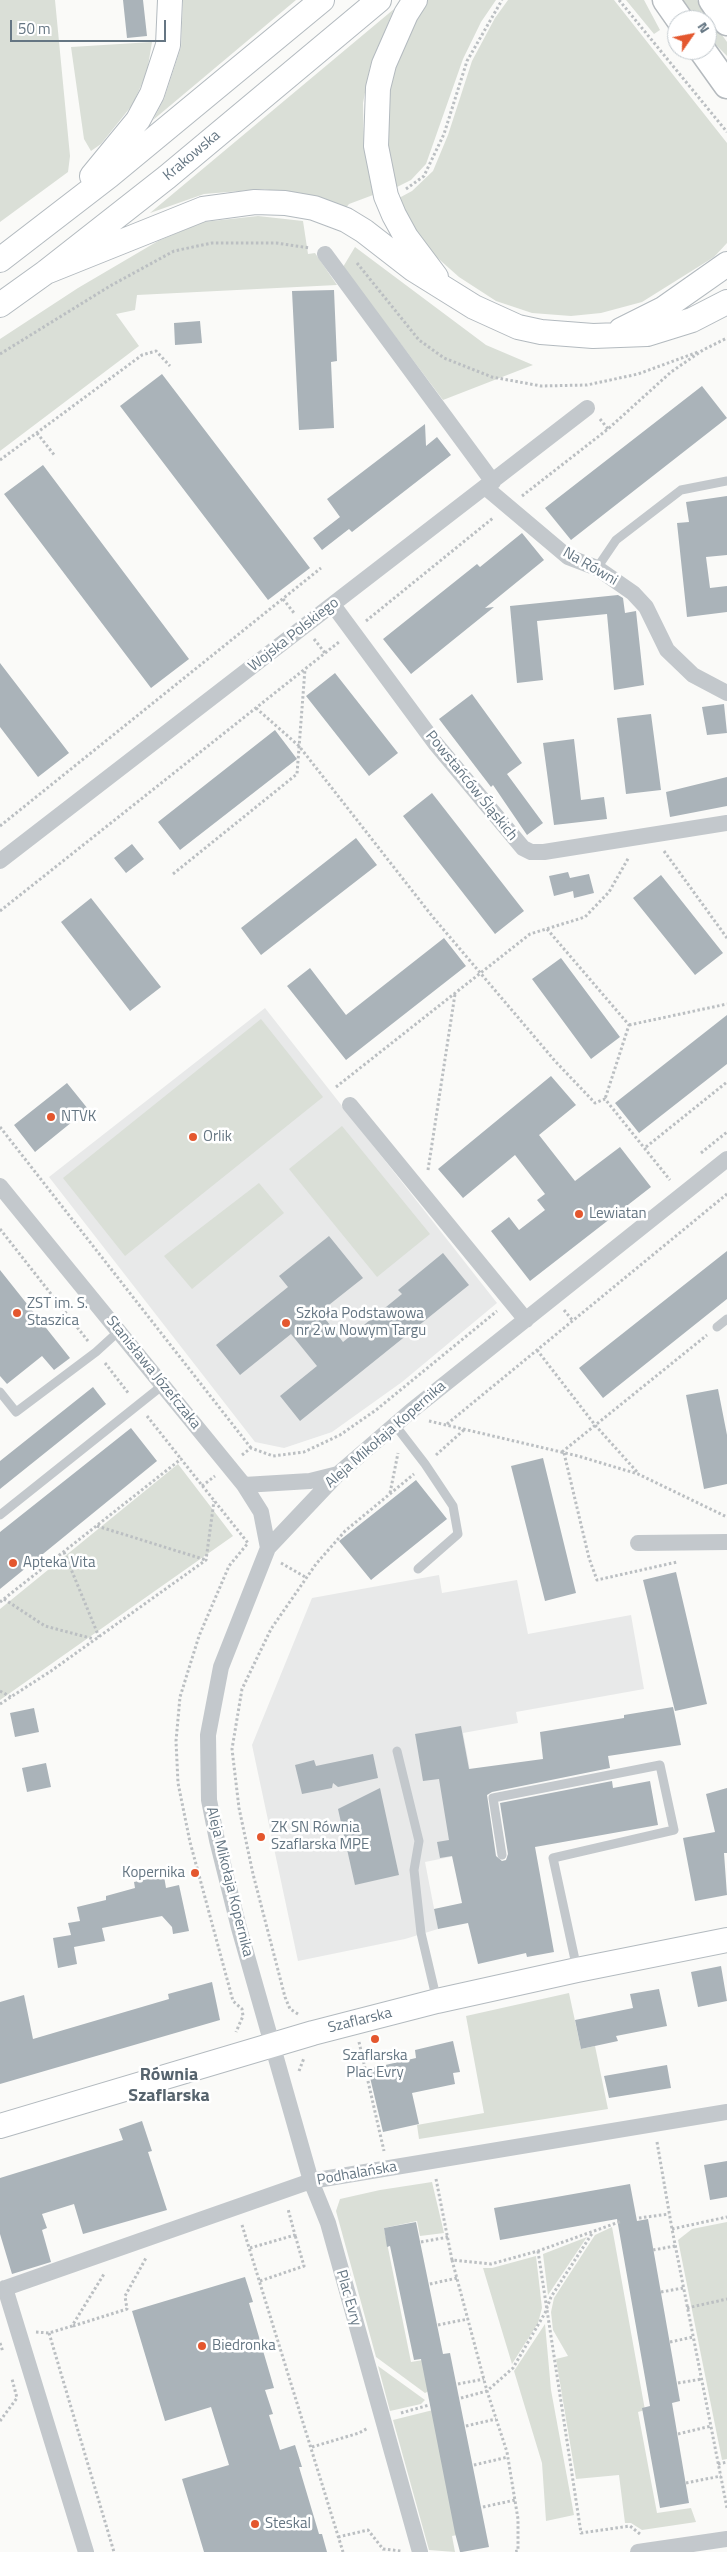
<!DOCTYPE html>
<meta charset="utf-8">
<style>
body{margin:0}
#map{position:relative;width:727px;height:2552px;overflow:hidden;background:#fafaf8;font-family:"Titillium Web",sans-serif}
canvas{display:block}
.north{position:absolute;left:667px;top:10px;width:50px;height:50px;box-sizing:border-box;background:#fff;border:1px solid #c1c8cd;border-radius:50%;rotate:57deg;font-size:14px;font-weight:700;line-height:20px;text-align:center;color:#657683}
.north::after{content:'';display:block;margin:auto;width:18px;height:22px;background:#e4572e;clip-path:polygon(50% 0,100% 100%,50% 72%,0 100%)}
.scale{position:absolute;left:10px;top:20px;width:156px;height:22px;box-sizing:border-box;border:2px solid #657683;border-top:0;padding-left:6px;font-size:15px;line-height:18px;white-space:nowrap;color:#657683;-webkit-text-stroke:4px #fff;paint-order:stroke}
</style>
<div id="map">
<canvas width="727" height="2552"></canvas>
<div class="north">N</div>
<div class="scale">50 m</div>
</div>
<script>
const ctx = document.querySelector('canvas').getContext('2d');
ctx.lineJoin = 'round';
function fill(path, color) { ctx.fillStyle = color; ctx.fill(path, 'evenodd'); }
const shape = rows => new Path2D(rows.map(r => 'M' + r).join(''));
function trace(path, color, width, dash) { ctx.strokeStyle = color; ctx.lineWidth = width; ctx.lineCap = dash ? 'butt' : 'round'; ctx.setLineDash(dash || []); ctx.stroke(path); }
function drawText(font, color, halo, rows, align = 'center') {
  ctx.font = font + ' "Titillium Web",sans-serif'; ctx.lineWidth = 5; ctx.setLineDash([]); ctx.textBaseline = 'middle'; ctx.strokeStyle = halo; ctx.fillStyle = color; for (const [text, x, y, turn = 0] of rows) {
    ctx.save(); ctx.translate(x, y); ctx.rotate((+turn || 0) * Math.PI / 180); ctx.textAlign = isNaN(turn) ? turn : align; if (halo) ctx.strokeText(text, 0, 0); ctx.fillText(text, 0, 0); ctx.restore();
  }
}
fill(shape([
 [265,1008,497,1303,402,1382,332,1432,284,1448,255,1442,49,1177],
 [439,1575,442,1593,517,1580,528,1634,631,1615,644,1689,516,1712,518,1723,463,1733,485,1850,425,1862,438,1929,405,1939,298,1961,252,1745,312,1598]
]), '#e8e9e9');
fill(shape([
 [0,0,55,0,70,156,68,172,0,222],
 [183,0,296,0,153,120,164,99,181,47],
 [427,0,496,0,481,22,463,59,426,164,411,180,395,188,386,136,391,78,415,19],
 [508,0,614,0,727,143,727,243,714,257,642,302,601,313,571,316,532,313,496,301,459,277,432,253,412,226,399,198,412,191,433,171,448,135,472,61,495,18],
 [626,0,644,0,660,30,654,34],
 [680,0,697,0,727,42,727,56,707,36,707,20,695,20],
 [394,9,370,67,363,103,364,149,373,195,349,204,345,209,324,200,264,189,204,194,150,213],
 [152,42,147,72,133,104,101,144,91,151,84,139,71,47],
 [258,216,303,221,308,254,315,253,337,285,137,295,135,310,116,314,139,346,0,451,0,339,78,288,158,241,203,222],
 [355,247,486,345,533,365,443,400,343,267],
 [261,1019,323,1097,125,1256,63,1178],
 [342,1126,430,1234,377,1277,289,1169],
 [259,1183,284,1213,192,1289,164,1256],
 [178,1464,233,1536,0,1700,0,1609],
 [569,1993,581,2049,595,2046,608,2109,419,2139,417,2125,484,2113,466,2016],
 [432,2182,444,2233,420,2236,417,2221,384,2228,411,2362,423,2360,429,2391,425,2393,376,2357,336,2211,340,2199,380,2190],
 [727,2222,727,2459,722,2460,678,2240,692,2229],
 [612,2227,645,2410,638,2412,657,2513,691,2508,696,2522,642,2530,631,2523,625,2523,619,2475,576,2479,556,2359,568,2356,553,2330,551,2312,554,2298,595,2235],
 [587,2237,548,2295,543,2254],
 [536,2256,542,2308,538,2323,512,2364,483,2268,492,2268],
 [545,2324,551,2390,574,2515,546,2521,542,2463,514,2371],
 [378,2366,425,2400,421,2404,390,2411],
 [433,2410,457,2535,452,2536,455,2552,429,2550,393,2420]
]), '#dadfd7');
fill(shape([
 [123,0,143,0,147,36,127,38],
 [334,290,337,361,331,362,334,428,299,430,292,291],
 [200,321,202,343,175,345,174,323],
 [162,374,310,568,268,600,120,406],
 [702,386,727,418,571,540,545,508],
 [425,424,426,446,437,437,451,455,352,532,349,529,322,550,313,538,340,517,327,499],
 [43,465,189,659,151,688,4,494],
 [727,496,727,555,706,557,710,588,727,586,727,612,687,617,677,523,689,522,686,502],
 [522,533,544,560,485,608,494,607,411,674,383,639,477,564,480,567],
 [618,595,623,598,625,613,636,611,644,685,614,690,607,614,537,621,543,680,517,683,510,606],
 [0,663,69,753,38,777,0,727],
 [335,673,398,753,369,776,306,696],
 [472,694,522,763,507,774,543,823,527,835,493,785,491,787,439,719],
 [724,704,727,733,707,735,702,707],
 [651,714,661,790,626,794,617,718],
 [275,730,297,759,180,850,158,822],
 [574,739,581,800,604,797,607,819,554,825,543,743],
 [727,777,727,806,670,817,666,792],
 [432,793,524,911,495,934,403,816],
 [356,838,377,865,261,955,241,928],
 [132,844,144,859,126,873,114,858],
 [568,872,570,878,589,874,594,893,574,898,573,891,554,896,549,876],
 [661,875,723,953,695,975,633,898],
 [91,898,161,987,130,1011,61,922],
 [444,938,466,966,346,1060,287,986,310,968,346,1015],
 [561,958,620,1037,591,1059,532,979],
 [727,1015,727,1064,639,1133,615,1103],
 [551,1076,576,1105,539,1135,575,1181,620,1147,651,1187,530,1281,491,1231,509,1217,519,1230,545,1210,537,1200,545,1194,515,1155,463,1198,438,1169],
 [67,1083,88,1109,35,1152,14,1125],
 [329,1236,363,1278,320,1312,343,1342,402,1294,398,1290,443,1253,469,1285,300,1421,280,1396,317,1366,291,1334,240,1375,216,1345,288,1287,279,1276],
 [727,1251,727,1299,603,1398,579,1368],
 [0,1270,70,1358,54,1370,42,1356,7,1384,0,1376],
 [93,1387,106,1404,0,1489,0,1461],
 [718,1389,727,1435,727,1484,704,1489,686,1395],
 [131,1428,157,1461,0,1589,0,1532],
 [543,1458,576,1593,545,1601,511,1466],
 [416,1480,447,1519,371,1580,339,1541],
 [676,1572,707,1704,675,1711,643,1580],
 [673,1707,681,1745,608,1756,610,1768,492,1792,487,1795,496,1856,502,1861,506,1860,508,1854,500,1803,612,1781,613,1788,650,1781,658,1825,535,1847,554,1952,527,1957,526,1953,478,1964,468,1923,438,1929,434,1909,462,1903,452,1856,440,1858,437,1842,449,1840,439,1779,423,1781,415,1734,461,1726,469,1769,543,1759,540,1732,624,1718,624,1715],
 [34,1708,39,1732,15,1737,10,1713],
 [373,1754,378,1778,338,1787,333,1783,332,1788,302,1794,295,1765,314,1760,316,1766],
 [46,1763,51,1787,27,1792,22,1768],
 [380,1788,399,1875,355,1885,338,1809],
 [727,1788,727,1853,724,1853,727,1895,695,1901,683,1838,715,1832,706,1794],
 [164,1876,166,1888,179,1885,189,1931,173,1934,172,1927,162,1916,102,1928,105,1941,74,1947,77,1964,58,1968,53,1938,71,1935,68,1923,80,1921,77,1907,106,1900,106,1896,135,1888,134,1882],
 [721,1966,727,2001,698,2007,691,1972],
 [212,1982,220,2020,0,2084,0,2002,24,1995,33,2039,169,1999,168,1994],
 [659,1989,667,2026,616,2036,618,2041,581,2049,575,2020,633,2008,630,1994],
 [453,2041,460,2072,453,2073,455,2084,412,2093,419,2124,383,2132,368,2069,416,2058,415,2050],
 [667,2065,671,2088,609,2098,604,2076],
 [142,2121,152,2151,148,2152,167,2210,83,2234,74,2204,42,2214,47,2228,42,2230,51,2262,12,2274,0,2234,0,2178,123,2140,119,2129],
 [727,2161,727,2197,710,2200,704,2165],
 [630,2184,637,2221,648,2219,680,2401,672,2403,689,2503,660,2508,642,2408,650,2406,617,2219,500,2240,494,2208],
 [416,2222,443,2354,450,2353,489,2547,462,2552,460,2552,455,2533,421,2359,414,2360,390,2246,387,2247,384,2228],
 [245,2277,253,2302,249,2303,274,2388,265,2390,273,2414,269,2415,280,2450,295,2445,302,2467,299,2467,319,2534,322,2534,327,2552,204,2552,182,2479,229,2465,211,2407,165,2421,132,2311]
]), '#aab3b9');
const secondary = shape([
 [415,0,406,14,384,64,378,88,376,146,386,196,394,215,406,237,436,277],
 [92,176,138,120,152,94,168,45,170,0],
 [0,260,109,176,322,0],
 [46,272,203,209,255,202,285,203,314,208,346,220,364,231,413,269,474,307,518,327,541,332,593,336,647,334,692,320,727,302],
 [0,305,46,272,167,177,379,0],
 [621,330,663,309,727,264],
 [0,2126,313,2033,437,2001,577,1970,727,1940]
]);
const primary = shape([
 [666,0,680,20],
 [712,0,727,22],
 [702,50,727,85]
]);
trace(secondary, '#b3babf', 26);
trace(primary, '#b5babe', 29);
trace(shape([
 [619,0,727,132],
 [406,189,424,176,444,134,467,61,502,0],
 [357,263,419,340,444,358,492,377,541,386,587,385,638,374,698,352],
 [0,354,110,286,174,251,212,243,276,243,310,248],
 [600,419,608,429],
 [37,433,55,456],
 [0,460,142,355,156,351,170,366],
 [522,496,608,429,671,372,703,350,727,338],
 [283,599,294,613],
 [366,621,493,518],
 [314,639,325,653],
 [256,708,299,746,432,916,555,1061,595,1103,605,1099,670,1180],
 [0,826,321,568],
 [664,851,727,938],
 [173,874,297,774,305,669],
 [0,911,339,642],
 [547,929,629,1025,605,1099],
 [629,1025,727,1004],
 [336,1087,530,934,585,917,609,892,629,857],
 [0,1127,251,1448],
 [646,1147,727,1082],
 [701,1153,727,1132],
 [428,1170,455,994],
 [0,1229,88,1341],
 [564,1310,573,1321],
 [537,1350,595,1425,638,1473],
 [105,1363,129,1394],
 [147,1416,181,1459],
 [429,1421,578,1456,638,1474,727,1517],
 [447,1424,727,1194],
 [562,1452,707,1335],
 [564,1453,589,1558,597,1580,677,1562],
 [242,1455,251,1448,273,1456,304,1452,340,1435,376,1410,497,1311],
 [436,1455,465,1429],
 [202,1486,215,1476],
 [390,1493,398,1453],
 [97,1526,206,1560],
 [64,1552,99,1637],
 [281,1563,307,1578],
 [4,1599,45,1626,94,1639],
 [0,1602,181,1459,248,1543,229,1566,199,1636,180,1697,176,1741,178,1783,190,1842,233,2001,242,2009,243,2016,236,2032],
 [0,1691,11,1697],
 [0,1704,51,1671,206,1560,214,1501],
 [298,2014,290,2009,285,1997,253,1874,239,1808,232,1749,242,1689,271,1629,316,1564,345,1531,414,1474],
 [359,2042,384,2151],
 [299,2071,304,2058],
 [657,2142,672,2229,727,2508],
 [436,2179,452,2260,491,2264,538,2251,622,2221],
 [639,2218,669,2214],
 [242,2225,343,2552],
 [672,2229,727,2217],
 [421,2242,448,2237],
 [250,2248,295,2235,288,2209],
 [653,2250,675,2246],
 [538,2251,581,2533,630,2526,640,2534],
 [452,2260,487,2391,507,2452,518,2519,518,2551,513,2552],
 [260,2281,304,2266,295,2235],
 [430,2284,457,2278],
 [661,2292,683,2288],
 [687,2308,727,2299],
 [438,2325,468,2319],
 [73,2326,127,2309,125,2296,146,2258],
 [36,2332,49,2333,72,2326,104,2274],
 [49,2333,114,2552],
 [670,2342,693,2337],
 [0,2343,3,2352],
 [678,2383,702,2379],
 [458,2384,484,2379],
 [461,2398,487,2391,513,2368,545,2313,551,2297,593,2232],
 [401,2413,429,2405],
 [0,2421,17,2398,12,2379],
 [466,2426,496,2419],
 [678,2434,711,2426],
 [312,2447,359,2433,368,2428],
 [718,2464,727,2462],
 [474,2465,508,2457],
 [686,2483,721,2476],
 [483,2507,515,2500],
 [338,2537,368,2530,383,2549,401,2551]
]), '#bbbfc2', 3, [2.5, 2.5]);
trace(shape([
 [597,568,616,540,681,490,727,481],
 [717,1327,727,1319],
 [0,1392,16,1412,96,1352,119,1331],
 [395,1425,425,1464,453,1506,458,1534,418,1569],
 [0,1515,163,1385],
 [397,1751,419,1841,414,1870,421,1933,437,2001],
 [502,1855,493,1798,660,1765,674,1830,553,1858,577,1969]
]), '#c3c8cc', 9);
trace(shape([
 [325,254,493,482],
 [485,487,568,557,597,568,633,593,646,607,667,650,693,675,727,693],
 [333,605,435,743,523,848,531,852,544,852,727,823],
 [0,861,587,408],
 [350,1105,526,1320],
 [0,1186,244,1485,261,1512,268,1548],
 [244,1485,310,1481,338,1474],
 [638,1543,727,1542],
 [5,2288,86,2552],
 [0,2290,311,2181,727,2112],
 [420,2552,328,2223,311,2181,239,1928,217,1840,209,1800,208,1735,221,1667,268,1548,338,1474,411,1411,727,1159],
 [638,2552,727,2539]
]), '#c3c8cc', 16);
trace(secondary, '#fff', 24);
trace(primary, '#fff', 26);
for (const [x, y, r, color] of [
 [51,1117,5,"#e4572e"],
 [193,1137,5,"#e4572e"],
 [579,1214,5,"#e4572e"],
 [17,1313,5,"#e4572e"],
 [286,1323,5,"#e4572e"],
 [13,1563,5,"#e4572e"],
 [261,1837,5,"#e4572e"],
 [195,1873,5,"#e4572e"],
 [375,2039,5,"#e4572e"],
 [202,2346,5,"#e4572e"],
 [255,2524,5,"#e4572e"]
]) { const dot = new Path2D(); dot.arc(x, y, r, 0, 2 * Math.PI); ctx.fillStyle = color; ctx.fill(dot); trace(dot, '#fff', 2); }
drawText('15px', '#657683', '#fff', [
 ["Krakowska",192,156,-40],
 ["Na Równi",590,567,30],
 ["Wojska Polskiego",294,635,-38],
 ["Powstańców Śląskich",471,786,51],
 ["Stanisława Józefczaka",153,1373,51],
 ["Aleja Mikołaja Kopernika",386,1435,-41],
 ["Aleja Mikołaja Kopernika",229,1882,76],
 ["Szaflarska",360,2021,-14],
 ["Podhalańska",357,2174,-10],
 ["Plac Evry",348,2298,74]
]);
drawText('15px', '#657683', '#fff', [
 ["NTVK",61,1117],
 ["Orlik",203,1137],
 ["Lewiatan",589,1214],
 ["ZST im. S.",27,1304],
 ["Staszica",27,1321],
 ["Szkoła Podstawowa",296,1314],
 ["nr 2 w Nowym Targu",296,1331],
 ["Apteka Vita",23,1563],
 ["ZK SN Równia",271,1828],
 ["Szaflarska MPE",271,1845],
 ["Kopernika",185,1873,"right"],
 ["Szaflarska",375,2056,"center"],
 ["Plac Evry",375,2073,"center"],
 ["Biedronka",212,2346],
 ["Steskal",265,2524]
], 'left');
drawText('bold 18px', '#57646e', '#fff', [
 ["Równia",169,2076],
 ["Szaflarska",169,2097]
]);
</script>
